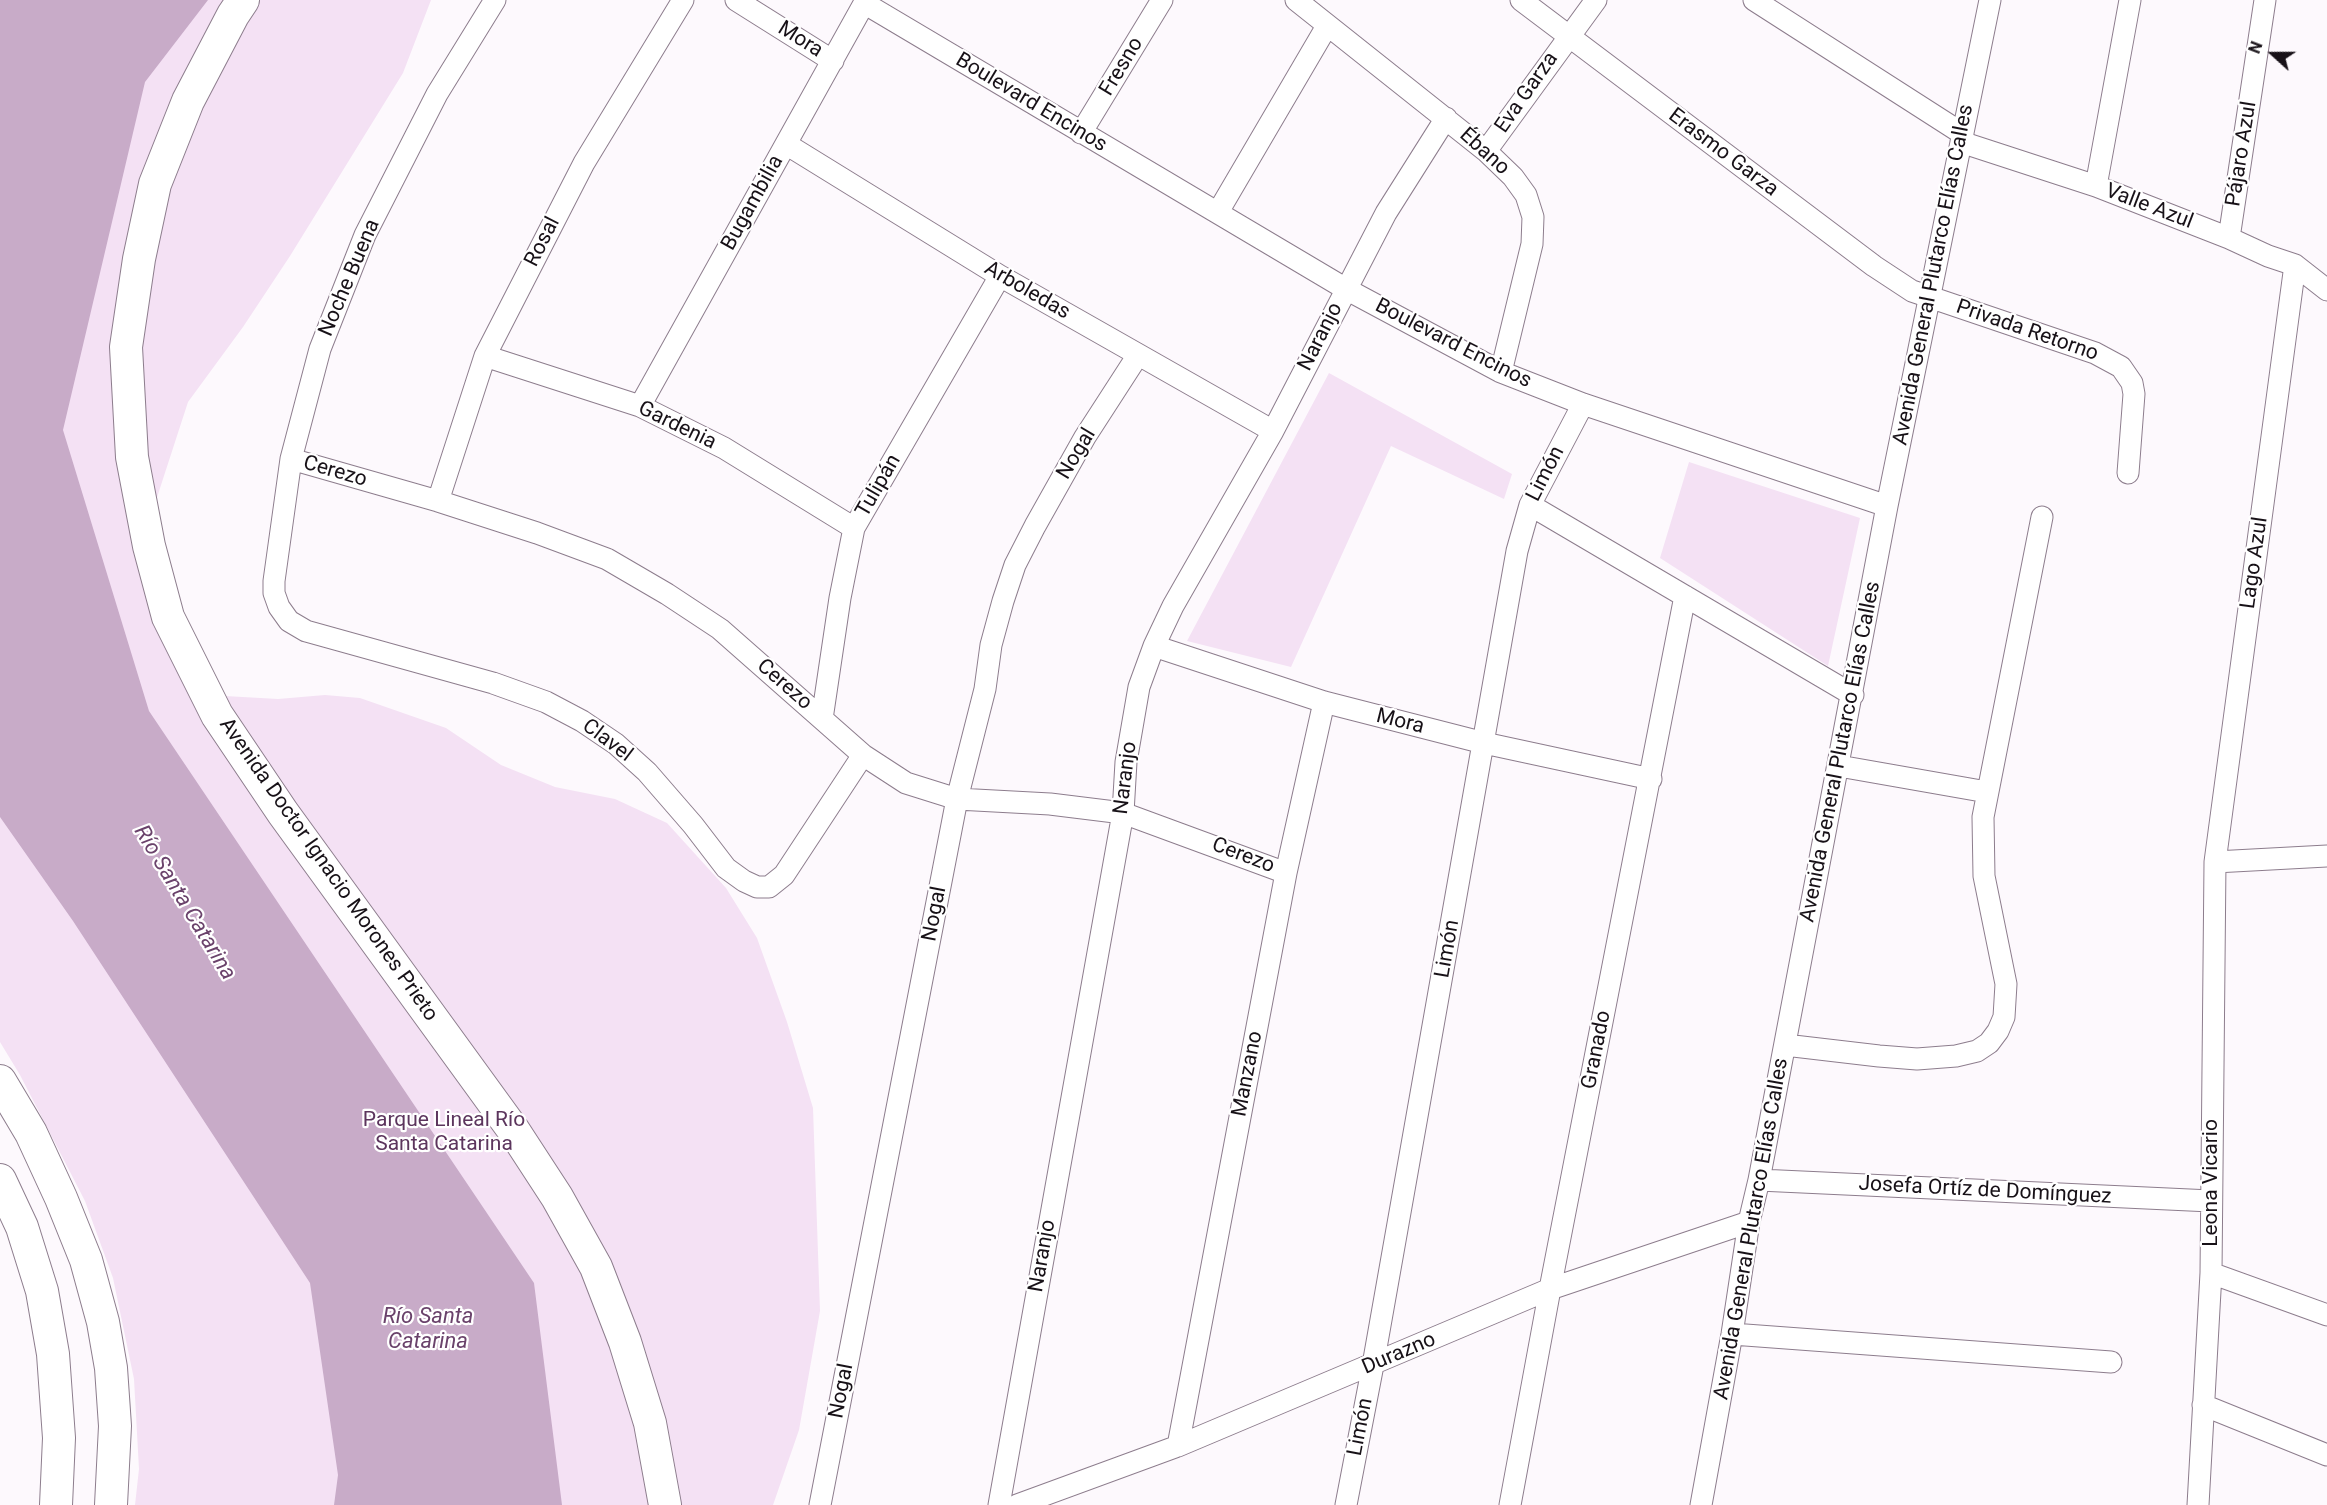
<!DOCTYPE html>
<meta charset="utf-8">
<style>
body{margin:0}
#map{position:relative;width:2327px;height:1505px;overflow:hidden;background:#fdf9fd;font-family:Roboto,sans-serif}
canvas{display:block}
.north{position:absolute;left:2243px;top:24px;width:60px;height:60px;-webkit-text-stroke:4px #fff;paint-order:stroke;rotate:291deg;font-size:16px;font-weight:700;line-height:24px;text-align:center;color:#171117}
.north::after{content:'';display:block;margin:auto;width:21px;height:27px;background:#171117;clip-path:polygon(50% 0,100% 100%,50% 72%,0 100%)}
</style>
<div id="map">
<canvas width="2327" height="1505"></canvas>
<div class="north">N</div>
</div>
<script>
const ctx = document.querySelector('canvas').getContext('2d');
ctx.lineJoin = 'round';
function fill(path, color) { ctx.fillStyle = color; ctx.fill(path, 'evenodd'); }
const shape = rows => new Path2D(rows.map(r => 'M' + r).join(''));
function trace(path, color, width, dash) { ctx.strokeStyle = color; ctx.lineWidth = width; ctx.lineCap = dash ? 'butt' : 'round'; ctx.setLineDash(dash || []); ctx.stroke(path); }
function drawText(font, color, halo, rows, align = 'center') {
  ctx.font = font + ' Roboto,sans-serif'; ctx.lineWidth = 4.5; ctx.setLineDash([]); ctx.textBaseline = 'middle'; ctx.strokeStyle = halo; ctx.fillStyle = color; for (const [text, x, y, turn = 0] of rows) {
    ctx.save(); ctx.translate(x, y); ctx.rotate((+turn || 0) * Math.PI / 180); ctx.textAlign = isNaN(turn) ? turn : align; if (halo) ctx.strokeText(text, 0, 0); ctx.fillText(text, 0, 0); ctx.restore();
  }
}
fill(shape([
 [0,0,431,0,403,73,290,256,243,327,188,402,149,522,156,597,225,696,278,699,325,695,360,698,446,728,501,765,555,787,615,799,667,823,726,888,757,938,787,1022,813,1108,820,1311,799,1430,773,1505,135,1505,139,1469,134,1379,113,1278,85,1201,20,1075,0,1042],
 [1329,373,1512,474,1504,499,1391,446,1291,667,1187,641],
 [1689,462,1860,518,1828,666,1660,558]
]), '#f4e1f4');
fill(shape([
 [0,0,208,0,145,82,63,430,149,711,534,1283,562,1505,334,1505,338,1475,310,1283,73,921,0,817]
]), '#c8abc8');
const minor = shape([
 [495,0,437,94,365,235,320,349,291,459,274,581,274,593,279,607,289,621,306,631,493,683,546,702,582,721,616,744,647,772,693,825,726,868,744,881,757,887,769,887,784,875,863,755],
 [736,0,833,61],
 [1296,0,1486,151,1513,177,1526,195,1533,217,1532,244,1501,372],
 [1521,0,1874,266,1912,291,2095,353,2121,367,2132,383,2134,394,2128,473],
 [1754,0,1963,134],
 [864,3,1346,289,1501,372,1583,404,1887,506],
 [1081,133,1162,0],
 [1961,142,2096,186,2229,238,2268,256,2295,265,2327,290],
 [786,144,1000,276,1273,431],
 [1486,151,1596,0],
 [2096,186,2130,0],
 [1218,212,1327,26],
 [2229,238,2265,0],
 [485,356,640,406,724,448,854,528],
 [640,406,866,0],
 [291,459,438,501,537,533,607,559,667,594,720,629,863,755,906,783,957,799,1050,804,1123,813,1286,873],
 [438,501,485,356,584,163,683,0],
 [1530,505,1853,695],
 [1154,646,1324,702,1484,743,1651,779],
 [822,719,840,598,854,528,1000,276],
 [1839,766,1987,792],
 [2215,862,2327,856],
 [1785,1045,1879,1056,1917,1059,1956,1056,1977,1051,1989,1043,1998,1031,2004,1017,2006,984,1984,876,1983,817,2042,517],
 [1759,1180,2211,1201],
 [2211,1273,2327,1315],
 [1732,1334,2111,1362],
 [2203,1405,2327,1455],
 [1178,1446,1286,873,1324,702],
 [820,1505,957,799,985,689,991,645,1003,601,1015,565,1035,526,1085,437,1138,355],
 [999,1505,1123,813,1126,762,1139,687,1154,646,1173,606,1273,431,1386,213,1446,118],
 [1017,1505,1178,1446,1550,1289,1749,1222],
 [1346,1505,1373,1365,1517,551,1530,505,1583,404],
 [1510,1505,1550,1289,1685,596],
 [1701,1505,1732,1334,1749,1222,1759,1180,1887,506,1990,0],
 [2198,1505,2211,1273,2215,862,2295,265]
]);
const highway = shape([
 [243,0,233,15,188,101,155,184,139,259,126,347,132,457,149,546,168,617,217,715,283,813,514,1131,557,1197,596,1267,625,1342,650,1423,665,1505],
 [0,1081,31,1133,61,1198,86,1260,103,1322,111,1368,115,1426,111,1505],
 [0,1180,22,1227,42,1291,53,1354,59,1438,56,1505]
]);
trace(minor, '#8d7d8d', 23);
trace(highway, '#8d7d8d', 34);
trace(minor, '#fff', 21);
trace(highway, '#fff', 32);
drawText('21px', '#171117', '#fff', [
 ["Mora",800,40,32],
 ["Fresno",1122,67,-59],
 ["Eva Garza",1527,93,-55],
 ["Boulevard Encinos",1031,103,31],
 ["Ébano",1484,152,42],
 ["Erasmo Garza",1723,153,37],
 ["Pájaro Azul",2242,154,-81],
 ["Bugambilia",753,203,-61],
 ["Valle Azul",2149,207,21],
 ["Rosal",543,242,-63],
 ["Avenida General Plutarco Elías Calles",1934,275,-79],
 ["Noche Buena",350,278,-67],
 ["Arboledas",1027,291,30],
 ["Privada Retorno",2027,331,19],
 ["Naranjo",1321,337,-63],
 ["Boulevard Encinos",1453,344,27],
 ["Gardenia",677,426,26],
 ["Nogal",1077,454,-59],
 ["Cerezo",335,472,16],
 ["Limón",1546,474,-63],
 ["Tulipán",879,486,-60],
 ["Lago Azul",2255,563,-82],
 ["Cerezo",784,685,41],
 ["Mora",1400,722,14],
 ["Clavel",607,741,37],
 ["Avenida General Plutarco Elías Calles",1841,752,-79],
 ["Naranjo",1126,778,-83],
 ["Cerezo",1243,856,21],
 ["Avenida Doctor Ignacio Morones Prieto",328,870,55],
 ["Nogal",935,914,-79],
 ["Limón",1448,949,-80],
 ["Granado",1597,1050,-79],
 ["Manzano",1248,1074,-79],
 ["Leona Vicario",2212,1183,-90],
 ["Josefa Ortíz de Domínguez",1985,1191,3],
 ["Avenida General Plutarco Elías Calles",1752,1229,-80],
 ["Naranjo",1043,1256,-80],
 ["Durazno",1399,1354,-23],
 ["Nogal",842,1391,-79],
 ["Limón",1361,1427,-79]
]);
drawText('21px', '#5c355d', '#fff', [
 ["Parque Lineal Río",444,1121],
 ["Santa Catarina",444,1145]
]);
drawText('italic 22px', '#6a426b', '#fff', [
 ["Río Santa Catarina",184,903,59],
 ["Río Santa",428,1317],
 ["Catarina",428,1342]
]);
</script>
